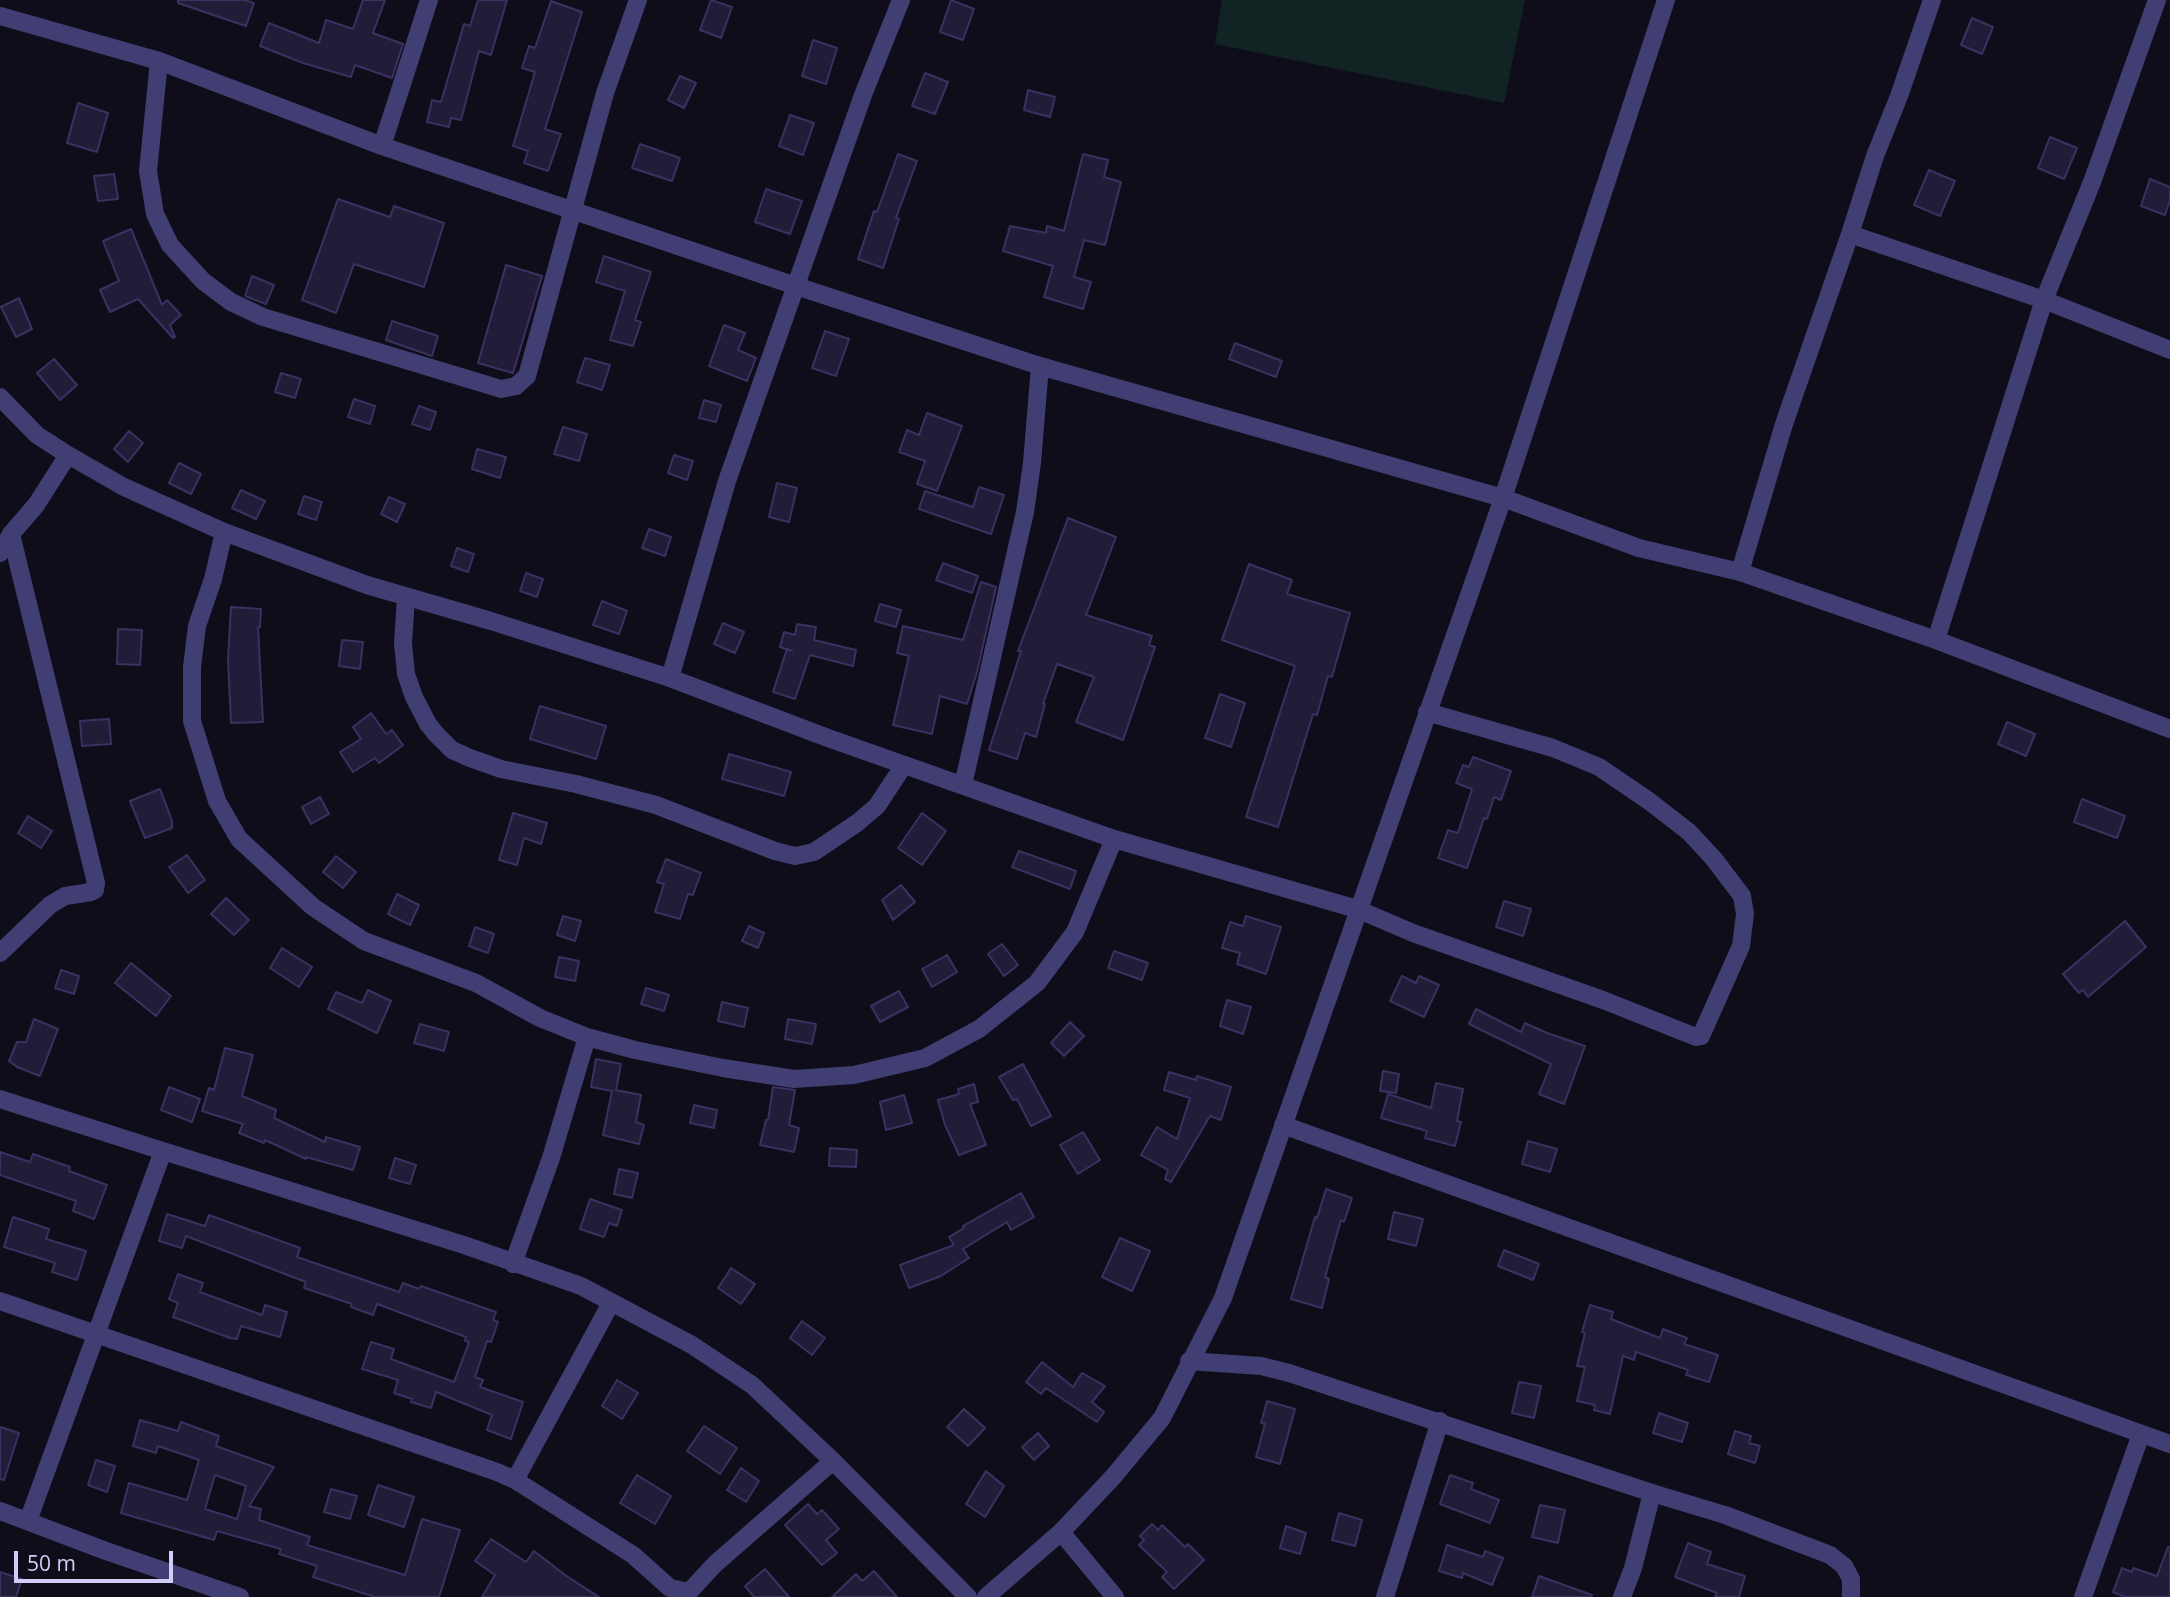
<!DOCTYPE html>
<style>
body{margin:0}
#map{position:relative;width:2170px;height:1597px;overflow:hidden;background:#0f0d1a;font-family:"Open Sans",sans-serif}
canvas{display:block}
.scale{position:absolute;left:14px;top:1551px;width:159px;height:32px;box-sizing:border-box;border:4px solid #d2cdf8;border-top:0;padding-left:9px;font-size:21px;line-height:24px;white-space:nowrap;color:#d2cdf8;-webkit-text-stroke:5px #0f0d1a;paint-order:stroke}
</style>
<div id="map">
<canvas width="2170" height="1597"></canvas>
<div class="scale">50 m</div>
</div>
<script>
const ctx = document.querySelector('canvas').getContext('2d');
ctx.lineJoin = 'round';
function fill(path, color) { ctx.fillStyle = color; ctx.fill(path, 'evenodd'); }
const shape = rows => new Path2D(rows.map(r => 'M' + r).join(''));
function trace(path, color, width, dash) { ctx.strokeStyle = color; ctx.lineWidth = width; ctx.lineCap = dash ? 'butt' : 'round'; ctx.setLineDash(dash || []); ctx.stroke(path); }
fill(shape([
 [1222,0,1525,0,1504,103,1215,44]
]), '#112323');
const building = shape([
 [178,0,244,0,254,3,246,26,178,3,178,0],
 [363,0,385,0,373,33,403,44,392,78,355,65,351,77,303,63,260,46,269,23,319,43,326,20,353,29,363,0],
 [478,0,507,0,491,55,479,51,461,120,451,118,449,127,427,122,432,100,441,102,464,24,470,26,478,0],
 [711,0,732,7,721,38,700,30,711,0],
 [951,0,974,9,963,40,940,32,951,0],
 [551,1,582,12,545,129,561,134,548,171,524,163,528,151,513,146,535,72,522,68,529,46,535,48,551,1],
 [1972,18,1993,27,1982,54,1961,45,1972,18],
 [813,40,837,48,826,84,802,76,813,40],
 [925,73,948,82,935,114,912,106,925,73],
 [680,76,696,83,684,108,668,100,680,76],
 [1028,90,1055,97,1050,117,1024,110,1028,90],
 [78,103,108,113,97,152,67,143,78,103],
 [790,115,814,123,803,155,779,146,790,115],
 [2050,137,2077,148,2064,179,2038,168,2050,137],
 [640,144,680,158,672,181,632,168,640,144],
 [898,154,917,161,896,218,899,219,883,268,858,259,874,211,877,212,898,154],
 [1083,154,1108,160,1104,177,1121,182,1105,245,1084,240,1074,277,1091,282,1083,309,1044,297,1053,266,1003,251,1010,226,1046,233,1047,226,1064,231,1083,154],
 [1929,170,1955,181,1940,216,1914,205,1929,170],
 [114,174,118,199,98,201,94,176,114,174],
 [2150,179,2170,187,2170,200,2165,215,2141,206,2150,179],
 [766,189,802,201,790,234,755,222,766,189],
 [338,199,390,217,394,206,444,223,424,287,354,264,336,313,302,300,338,199],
 [131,229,162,305,167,300,181,315,170,325,175,337,173,338,138,299,110,312,100,290,119,281,103,241,131,229],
 [604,256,651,272,635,320,641,322,633,346,610,340,625,291,596,282,604,256],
 [506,265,542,276,513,373,478,363,506,265],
 [252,276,274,285,266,304,245,296,252,276],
 [19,298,32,329,16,337,1,307,19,298],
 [392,321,438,336,432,356,386,340,392,321],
 [724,325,745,333,738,350,756,358,747,381,709,366,724,325],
 [825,331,849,339,836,376,812,368,825,331],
 [1235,343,1282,361,1276,377,1229,359,1235,343],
 [585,358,610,365,602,390,577,382,585,358],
 [54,359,77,385,60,400,37,373,54,359],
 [281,373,301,379,295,398,275,392,281,373],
 [354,399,375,406,370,424,348,417,354,399],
 [704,400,721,405,716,422,699,418,704,400],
 [419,406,436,412,430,430,412,424,419,406],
 [927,413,962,426,937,491,917,484,925,461,899,452,907,430,919,435,927,413],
 [563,427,587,434,579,461,554,454,563,427],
 [129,431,143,443,128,462,114,449,129,431],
 [477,449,506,457,500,478,472,469,477,449],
 [674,455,693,461,687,480,668,473,674,455],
 [179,463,201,474,191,494,169,483,179,463],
 [777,483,797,488,789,522,769,517,777,483],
 [979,487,1004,495,991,534,919,509,925,491,973,507,979,487],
 [241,490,265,501,256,519,232,508,241,490],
 [304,496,322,502,316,520,298,514,304,496],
 [389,497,405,504,397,522,381,514,389,497],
 [1068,518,1116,537,1086,615,1152,636,1149,645,1155,647,1123,740,1076,722,1094,677,1057,664,1043,704,1045,704,1036,737,1025,733,1017,759,989,750,1021,651,1018,651,1068,518],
 [649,529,671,537,665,556,642,548,649,529],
 [457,548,474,554,468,572,451,566,457,548],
 [943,563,978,576,972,593,936,580,943,563],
 [1249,564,1292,580,1287,594,1350,613,1332,677,1328,676,1317,715,1313,714,1278,827,1246,817,1295,666,1222,640,1249,564],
 [526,573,543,579,537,597,520,591,526,573],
 [981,582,996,587,977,672,967,704,940,696,932,734,893,725,909,656,897,653,903,626,963,640,981,582],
 [602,601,627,611,619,634,593,625,602,601],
 [880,604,901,610,896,627,875,621,880,604],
 [231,607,261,609,260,627,258,627,263,722,231,723,228,659,231,607],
 [723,623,744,632,735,653,714,644,723,623],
 [797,624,816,627,814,640,856,650,853,666,810,655,795,699,773,692,787,649,792,651,780,647,784,632,795,635,797,624],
 [118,629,142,630,140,665,117,664,118,629],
 [342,640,363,642,360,669,339,666,342,640],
 [1220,694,1245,703,1231,747,1205,738,1220,694],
 [540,706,606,726,596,759,530,739,540,706],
 [371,713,386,734,392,730,403,745,379,763,375,758,353,772,340,752,361,739,353,727,371,713],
 [109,719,111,744,82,746,80,721,109,719],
 [2007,722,2035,734,2026,756,1998,744,2007,722],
 [729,754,791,772,784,796,722,779,729,754],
 [1473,757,1511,771,1501,800,1494,797,1487,819,1484,818,1467,868,1438,858,1448,830,1458,833,1472,789,1456,783,1463,765,1469,767,1473,757],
 [160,789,172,821,172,828,145,838,130,801,160,789],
 [320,797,329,814,311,824,302,807,320,797],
 [2082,799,2125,816,2117,838,2074,822,2082,799],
 [513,813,547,823,541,844,524,838,517,865,499,860,513,813],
 [922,813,946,831,922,865,898,848,922,813],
 [28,816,52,831,41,848,18,833,28,816],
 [1019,851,1076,871,1070,889,1012,867,1019,851],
 [187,855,205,880,188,893,169,867,187,855],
 [336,856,356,872,343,888,323,872,336,856],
 [666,859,701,873,693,895,688,894,680,919,655,912,664,884,657,882,666,859],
 [901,885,915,902,893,920,882,900,901,885],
 [397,894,419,905,410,925,388,914,397,894],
 [226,898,249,920,234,935,211,914,226,898],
 [1504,901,1531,909,1523,936,1496,927,1504,901],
 [563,916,581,921,575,941,557,935,563,916],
 [1246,916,1281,927,1266,974,1237,964,1240,953,1222,948,1230,922,1243,926,1246,916],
 [2125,921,2146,947,2088,997,2083,990,2079,993,2063,974,2125,921],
 [749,926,764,933,758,948,742,941,749,926],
 [475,927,494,934,488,953,469,946,475,927],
 [1002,944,1018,965,1004,976,988,954,1002,944],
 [282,948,312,967,299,987,270,968,282,948],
 [1114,951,1148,963,1142,980,1108,968,1114,951],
 [947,955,957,972,932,987,922,969,947,955],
 [559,957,579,961,575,981,555,977,559,957],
 [131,963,171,996,156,1016,115,983,131,963],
 [61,970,79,976,74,994,55,988,61,970],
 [1402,976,1416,983,1419,976,1439,985,1424,1017,1390,1001,1402,976],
 [646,988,669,995,664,1011,641,1004,646,988],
 [368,990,391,1001,377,1033,328,1009,336,992,362,1003,368,990],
 [899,991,908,1007,880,1022,871,1006,899,991],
 [1227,1000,1251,1007,1243,1034,1220,1026,1227,1000],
 [722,1002,748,1008,744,1027,718,1021,722,1002],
 [1476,1009,1521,1032,1525,1023,1547,1033,1585,1046,1564,1104,1539,1094,1551,1064,1469,1024,1476,1009],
 [34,1019,58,1029,40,1076,17,1067,9,1061,17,1042,26,1042,34,1019],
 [788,1019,816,1024,812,1044,785,1039,788,1019],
 [1070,1022,1084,1036,1064,1056,1051,1043,1070,1022],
 [420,1024,449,1032,444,1051,414,1043,420,1024],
 [225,1048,253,1055,242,1096,276,1110,274,1118,325,1142,326,1137,360,1147,353,1170,306,1157,306,1159,265,1140,264,1143,239,1133,243,1124,202,1111,209,1088,214,1090,225,1048],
 [596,1059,621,1064,616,1090,641,1095,636,1122,644,1125,639,1144,603,1135,612,1091,591,1087,596,1059],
 [1023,1064,1051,1116,1031,1126,1017,1099,1013,1100,999,1077,1023,1064],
 [1383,1071,1399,1074,1396,1093,1380,1091,1383,1071],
 [1169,1072,1196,1080,1197,1076,1231,1087,1221,1120,1210,1116,1171,1182,1165,1179,1168,1170,1141,1155,1157,1127,1177,1139,1190,1098,1164,1090,1169,1072],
 [1436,1083,1463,1089,1457,1121,1461,1122,1455,1146,1425,1138,1427,1131,1381,1118,1388,1094,1431,1108,1436,1083],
 [974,1084,978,1102,970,1104,986,1145,959,1155,945,1125,938,1100,959,1094,958,1089,974,1084],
 [169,1087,200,1099,192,1122,161,1110,169,1087],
 [773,1087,795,1090,789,1125,799,1128,794,1152,760,1145,766,1120,768,1120,773,1087],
 [904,1095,912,1123,886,1130,880,1102,904,1095],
 [694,1105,717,1110,714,1128,690,1123,694,1105],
 [1083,1132,1100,1160,1078,1174,1060,1145,1083,1132],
 [1528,1141,1557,1149,1550,1172,1522,1164,1528,1141],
 [830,1148,857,1150,856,1167,829,1166,830,1148],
 [0,1152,30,1162,33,1154,70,1167,69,1171,107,1185,94,1219,73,1211,76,1201,0,1175,0,1152],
 [395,1158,416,1165,410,1184,389,1178,395,1158],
 [619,1169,638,1173,632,1198,614,1194,619,1169],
 [1326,1189,1352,1198,1344,1222,1341,1220,1325,1277,1329,1279,1322,1308,1291,1299,1315,1217,1317,1218,1326,1189],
 [1021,1193,1034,1217,1011,1230,1007,1222,963,1249,969,1258,941,1276,909,1288,900,1265,954,1245,949,1237,964,1228,963,1226,1021,1193],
 [590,1199,622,1210,617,1226,609,1223,604,1237,580,1229,590,1199],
 [1394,1212,1423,1219,1416,1246,1388,1239,1394,1212],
 [167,1214,205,1226,209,1215,300,1248,297,1257,399,1292,403,1283,419,1289,421,1286,496,1312,493,1320,498,1322,491,1342,487,1341,475,1377,483,1380,480,1387,523,1402,511,1439,487,1430,492,1415,436,1392,431,1408,411,1402,412,1399,394,1393,398,1380,362,1369,371,1342,394,1349,391,1359,454,1382,469,1342,465,1341,466,1337,377,1304,373,1315,351,1307,352,1304,304,1288,306,1282,186,1236,182,1248,159,1241,167,1214],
 [13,1217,49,1229,46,1239,86,1251,77,1280,52,1272,55,1263,4,1247,13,1217],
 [1120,1238,1150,1251,1132,1291,1102,1277,1120,1238],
 [1504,1250,1539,1264,1533,1280,1498,1266,1504,1250],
 [731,1268,755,1284,741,1304,718,1288,731,1268],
 [178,1274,203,1283,200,1292,262,1315,265,1305,287,1312,280,1337,241,1326,237,1339,230,1338,173,1317,178,1303,169,1299,178,1274],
 [1590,1305,1613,1312,1611,1319,1660,1338,1663,1329,1687,1338,1684,1344,1718,1355,1709,1382,1686,1375,1688,1370,1636,1352,1634,1360,1623,1356,1610,1414,1594,1410,1595,1405,1577,1401,1585,1367,1577,1366,1585,1333,1582,1332,1590,1305],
 [802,1321,825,1338,812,1355,790,1338,802,1321],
 [1042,1362,1073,1387,1082,1373,1105,1386,1092,1402,1104,1412,1097,1422,1046,1388,1041,1394,1026,1382,1042,1362],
 [617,1380,638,1393,622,1419,602,1406,617,1380],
 [1519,1382,1541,1386,1534,1418,1512,1413,1519,1382],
 [1267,1401,1295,1409,1280,1464,1256,1457,1265,1424,1261,1423,1267,1401],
 [964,1409,985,1428,968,1446,947,1427,964,1409],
 [1659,1413,1688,1423,1682,1442,1653,1433,1659,1413],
 [140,1420,178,1431,181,1422,219,1436,216,1446,274,1467,249,1506,261,1509,259,1520,310,1537,307,1545,405,1575,422,1519,460,1530,439,1597,375,1597,313,1577,317,1566,279,1554,281,1549,217,1531,214,1540,121,1513,129,1483,187,1500,199,1460,158,1446,156,1453,133,1446,140,1420],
 [215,1475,246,1486,237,1519,205,1509,215,1475],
 [704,1426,737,1448,720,1474,687,1451,704,1426],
 [0,1427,19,1433,4,1480,0,1479,0,1427],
 [1735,1431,1751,1436,1749,1443,1760,1446,1755,1463,1728,1454,1735,1431],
 [1038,1433,1049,1446,1034,1460,1022,1447,1038,1433],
 [96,1460,115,1466,107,1492,88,1485,96,1460],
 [741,1468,759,1481,746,1502,727,1490,741,1468],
 [986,1471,1004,1486,985,1517,966,1504,986,1471],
 [637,1475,671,1496,655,1524,620,1503,637,1475],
 [1450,1475,1473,1483,1471,1489,1499,1500,1490,1523,1440,1504,1450,1475],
 [378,1485,414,1497,404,1527,368,1515,378,1485],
 [331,1489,357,1496,350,1519,324,1512,331,1489],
 [808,1504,817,1514,822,1510,839,1529,826,1540,837,1553,822,1565,785,1525,808,1504],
 [1540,1505,1565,1510,1558,1543,1532,1537,1540,1505],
 [1339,1513,1362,1520,1355,1546,1332,1540,1339,1513],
 [1152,1524,1158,1530,1162,1525,1185,1547,1188,1544,1204,1560,1174,1589,1162,1577,1167,1572,1139,1545,1144,1540,1140,1536,1152,1524],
 [1286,1526,1306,1533,1300,1554,1280,1548,1286,1526],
 [491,1539,526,1562,534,1551,565,1575,599,1597,482,1597,495,1575,475,1561,491,1539],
 [1688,1543,1711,1552,1707,1564,1745,1576,1739,1597,1715,1597,1717,1593,1675,1577,1688,1543],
 [1447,1545,1483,1557,1485,1551,1503,1558,1492,1585,1463,1573,1462,1578,1439,1571,1447,1545],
 [2168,1547,2170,1547,2170,1597,2125,1597,2113,1592,2122,1568,2132,1572,2133,1568,2157,1576,2168,1547],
 [765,1569,789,1597,754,1597,745,1586,765,1569],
 [874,1571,897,1597,832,1597,856,1574,862,1581,874,1571],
 [0,1572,22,1579,16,1597,0,1597,0,1572],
 [1539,1576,1592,1595,1591,1597,1532,1597,1539,1576]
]);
fill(building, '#221c39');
trace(building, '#3b3161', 2);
trace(shape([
 [0,16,159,61,382,146,796,286,1040,366,1503,498,1639,548,1740,572,1936,640,2170,729],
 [159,61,148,171,155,214,170,245,203,281,231,302,263,317,501,389,516,386,527,376,605,93,638,0],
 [382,146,429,0],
 [1850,234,2044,300,2170,350],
 [0,397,37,435,68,455,124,487,224,532,367,585,491,621,670,678,828,738,1114,839,1357,909,1413,933,1603,1000,1696,1037,1701,1036,1741,946,1745,914,1742,896,1714,859,1689,832,1649,801,1599,767,1553,748,1427,712],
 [224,532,213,579,197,626,192,667,192,721,217,801,239,839,313,907,364,941,476,983,540,1018,587,1037,635,1050,723,1068,794,1079,854,1075,925,1058,979,1029,1037,983,1075,932,1114,839],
 [0,553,11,534,36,505,68,455],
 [1740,572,1784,424,1850,234,1875,156,1899,96,1932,0],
 [406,598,403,643,406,674,414,697,428,724,436,734,452,750,470,758,501,769,576,784,656,805,775,851,795,856,814,852,857,823,877,806,904,765],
 [1936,640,2044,300,2092,182,2157,0],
 [670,678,727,481,863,95,901,0],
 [963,785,1025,512,1032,463,1040,366],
 [0,953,50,905,65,896,91,892,95,890,96,883,11,534],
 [0,1099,163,1151],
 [1283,1125,2170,1444],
 [513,1264,551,1158,587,1037],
 [0,1301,497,1472,515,1480,633,1555,670,1588,689,1592,715,1564,833,1461],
 [1189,1361,1261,1366,1289,1373,1652,1493,1725,1515,1830,1555,1844,1566,1851,1579,1851,1597],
 [515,1480,611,1303],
 [0,1511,106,1551,240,1597],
 [28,1521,163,1151,464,1245,581,1286,692,1345,752,1385,833,1461,968,1597],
 [1061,1532,1115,1597],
 [986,1597,1061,1532,1113,1477,1162,1418,1223,1298,1503,498,1666,0],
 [1385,1597,1440,1421],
 [1622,1597,1633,1568,1652,1493],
 [2083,1597,2141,1434]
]), '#403e73', 18);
</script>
